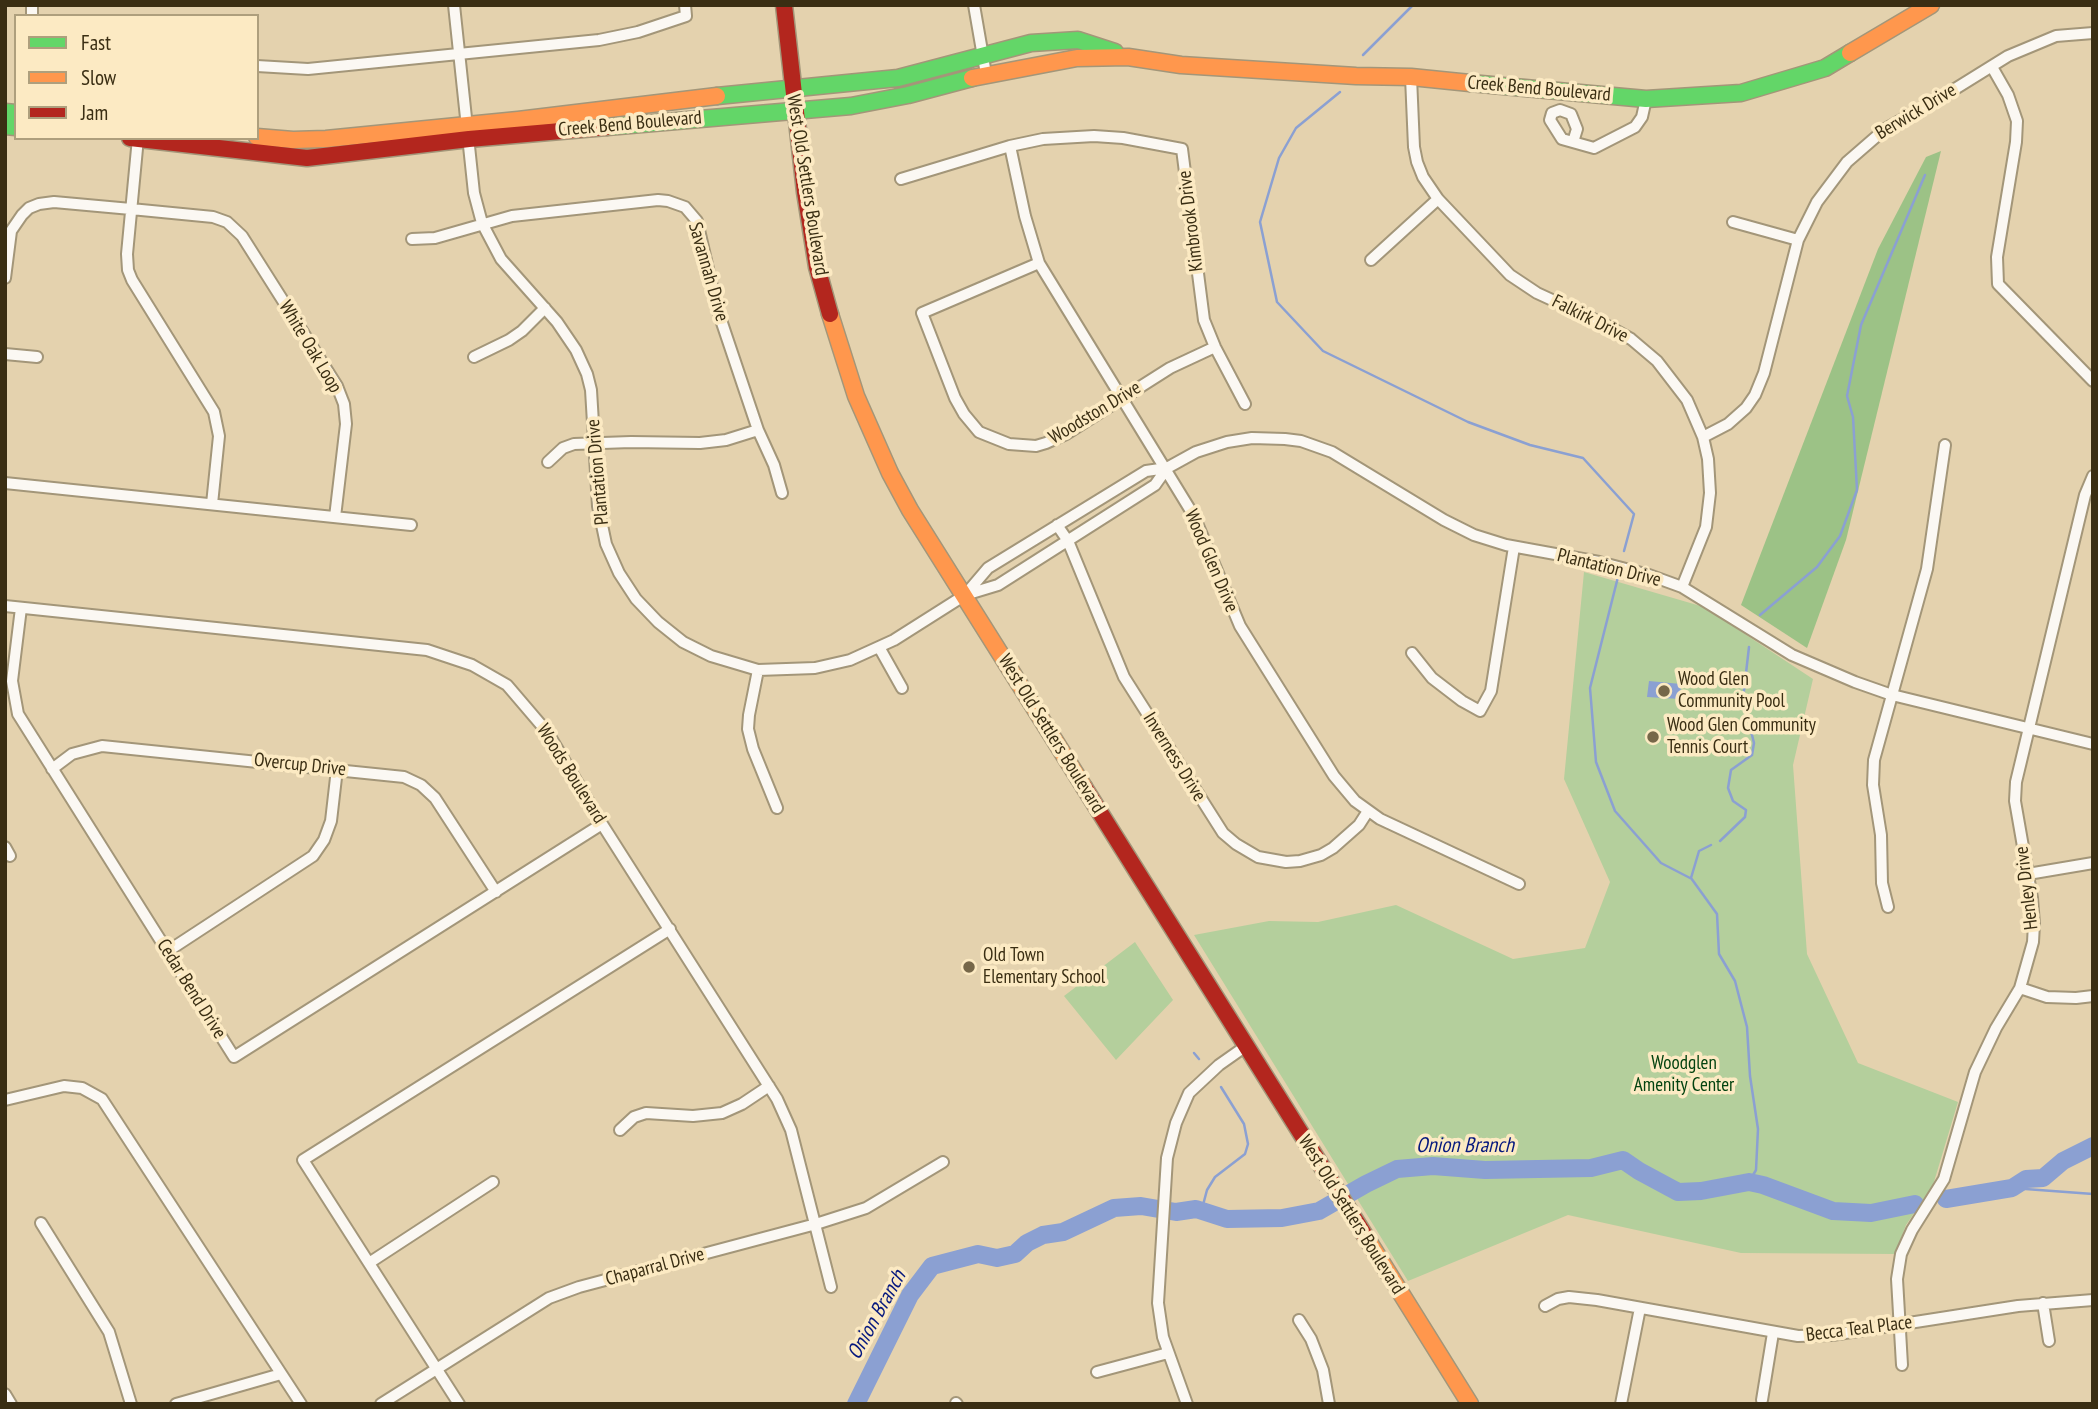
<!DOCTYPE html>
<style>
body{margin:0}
#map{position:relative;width:2098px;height:1409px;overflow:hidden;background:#e4d2ae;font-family:"PT Sans Narrow",sans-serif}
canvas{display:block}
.frame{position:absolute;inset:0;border:7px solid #3a2e13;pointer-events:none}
.legend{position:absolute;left:14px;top:14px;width:245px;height:126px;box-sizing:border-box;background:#fceac3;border:2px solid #ae9f7d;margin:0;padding:9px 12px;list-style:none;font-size:21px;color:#3a2e13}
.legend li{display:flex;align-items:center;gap:14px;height:35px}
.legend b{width:35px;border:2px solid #ae9f7d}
</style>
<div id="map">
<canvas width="2098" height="1409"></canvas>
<div class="frame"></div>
<ul class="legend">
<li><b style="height:9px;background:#63d668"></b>Fast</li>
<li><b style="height:9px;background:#ff974d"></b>Slow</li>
<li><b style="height:9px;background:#b3261e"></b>Jam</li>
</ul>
</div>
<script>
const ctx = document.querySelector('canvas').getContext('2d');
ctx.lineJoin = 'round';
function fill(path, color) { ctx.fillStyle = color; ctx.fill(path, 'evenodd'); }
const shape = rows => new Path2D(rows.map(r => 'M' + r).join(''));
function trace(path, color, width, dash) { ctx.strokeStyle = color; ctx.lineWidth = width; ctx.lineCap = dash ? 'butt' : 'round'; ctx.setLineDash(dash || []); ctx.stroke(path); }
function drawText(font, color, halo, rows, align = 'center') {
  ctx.font = font + ' "PT Sans Narrow",sans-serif'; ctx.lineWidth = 7; ctx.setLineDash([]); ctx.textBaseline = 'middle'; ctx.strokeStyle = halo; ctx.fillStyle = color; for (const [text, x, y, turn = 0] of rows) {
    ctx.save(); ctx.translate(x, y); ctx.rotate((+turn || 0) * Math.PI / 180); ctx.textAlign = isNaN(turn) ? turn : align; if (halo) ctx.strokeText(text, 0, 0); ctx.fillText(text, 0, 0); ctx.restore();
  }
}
fill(shape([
 [1584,572,1704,607,1813,679,1793,765,1807,954,1858,1063,1958,1102,1933,1185,1906,1225,1895,1254,1741,1253,1568,1215,1408,1281,1194,935,1269,921,1318,922,1396,905,1513,959,1585,948,1610,882,1564,779],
 [1135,942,1173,1000,1116,1060,1064,996]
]), '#b4cf9c');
fill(shape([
 [1941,151,1846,540,1807,648,1741,605,1878,249,1926,157]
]), '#9cc286');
fill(shape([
 [1649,681,1681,684,1680,699,1647,697]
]), '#8ba0d2');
trace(shape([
 [1363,55,1413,5],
 [1340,92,1296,128,1279,158,1260,222,1277,302,1323,351,1468,422,1530,445,1583,458,1634,514,1624,551],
 [1618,577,1590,688,1596,762,1615,811,1661,863,1690,878],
 [1760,615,1817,567,1840,536,1857,490,1853,417,1847,396,1861,325,1925,175],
 [1720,841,1745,817,1746,810,1733,801,1728,788,1731,770,1752,755,1754,743,1743,699,1749,647],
 [1711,845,1699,851,1691,878,1717,914,1719,954,1735,981,1747,1027,1750,1076,1758,1129,1756,1170,1749,1182],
 [1194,1053,1199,1059],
 [2012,1188,2093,1194],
 [1196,1209,1203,1205,1207,1190,1215,1177,1245,1154,1248,1144,1244,1124,1221,1087]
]), '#8ba0d2', 2.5);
trace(shape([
 [1946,1199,2012,1188,2026,1179,2043,1178,2063,1161,2093,1146],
 [856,1404,910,1295,932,1266,978,1254,997,1258,1015,1254,1027,1243,1043,1235,1063,1232,1114,1208,1141,1206,1176,1212,1196,1209,1227,1219,1282,1218,1319,1211,1366,1184,1397,1169,1433,1166,1485,1170,1591,1168,1623,1160,1639,1171,1678,1192,1701,1191,1749,1182,1763,1185,1833,1211,1871,1213,1915,1204]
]), '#8ba0d2', 18);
const street = shape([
 [454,5,474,193,482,223,501,259,557,322,576,350,587,374,591,390,598,506,606,544,619,573,636,599,658,622,683,642,711,656,758,670,815,668,850,660,894,640,965,595,998,585,1155,485,1167,468],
 [974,5,986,74],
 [32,16,32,5],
 [257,66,308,69,599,40,638,32,686,16,685,5],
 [1992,67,2008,95,2017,121,2016,142,1997,257,1998,284,2093,381],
 [1411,77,1414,147,1417,162,1423,177,1438,199,1510,275,1537,293,1602,323,1631,339,1657,361,1687,400,1703,437,1708,459,1710,493,1706,527,1682,587],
 [138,138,127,254,128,270,132,280,214,412,219,436,212,504],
 [1573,142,1577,129,1571,114,1560,110,1552,113,1550,120,1562,139,1594,148,1635,127,1642,117,1646,99],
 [1010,146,1025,216,1039,263,1194,516,1240,626,1334,776,1355,801,1380,819,1519,884],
 [901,179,1010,146,1043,139,1094,136,1123,138,1182,149,1204,320,1215,347,1245,404],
 [1733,222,1798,240],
 [412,239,435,238,512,216,658,200,668,201,685,207,697,221,717,308,758,430,774,465,782,493],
 [1371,260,1438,199],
 [1039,263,922,313,955,398,964,414,979,432,1009,444,1036,446,1046,443,1066,434,1170,368,1215,347],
 [5,278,11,231,22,215,29,208,39,204,54,202,131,209,213,217,227,222,242,236,337,386,344,404,346,424,335,517],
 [5,354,37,357],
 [474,357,509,340,522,331,545,308],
 [1703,437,1728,424,1746,408,1755,395,1764,373,1798,240,1817,202,1847,162,1885,129,1942,97,2008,56,2056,36,2093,33],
 [548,462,563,448,574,444,631,442,700,443,726,440,758,430],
 [5,483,411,525],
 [1057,525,1068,541,1124,677,1223,833,1236,844,1258,857,1286,862,1300,861,1321,855,1333,848,1359,825,1368,811],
 [965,595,988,568,1146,471,1167,468,1196,452,1227,442,1252,438,1285,439,1301,441,1332,452,1444,520,1474,535,1506,545,1599,562,1649,575,1682,587,1792,655,1855,682,1892,695,2093,744],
 [5,606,427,650,472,665,507,685,548,733,602,824,777,1099,791,1130,831,1287],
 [21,608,12,681,18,714,234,1057,602,824],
 [879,647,902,688],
 [1412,653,1432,678,1462,701,1480,711,1491,691,1514,547],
 [758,670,749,715,748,729,753,749,777,808],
 [52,769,72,754,102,746,404,777,421,785,435,798,496,892],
 [5,847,10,856],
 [2028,874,2093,863],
 [1888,907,1882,883,1881,835,1873,785,1874,760,1927,569,1945,445],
 [168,951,313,856,324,840,331,821,337,769],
 [2020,988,2047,997,2076,998,2093,996],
 [5,1100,64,1086,82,1088,102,1099,301,1404],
 [620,1130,634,1117,646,1113,693,1116,722,1113,742,1104,769,1086],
 [41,1223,109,1332,131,1404],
 [369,1263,493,1182],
 [2043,1303,2049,1341],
 [1545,1306,1558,1299,1569,1297,1597,1300,1798,1336,1832,1335,2018,1306,2093,1300],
 [1299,1320,1311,1339,1323,1370,1329,1404],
 [1902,1365,1897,1279,1901,1254,1912,1230,1944,1179,1975,1072,1996,1028,2020,988,2033,942,2034,924,2032,898,2015,801,2016,782,2085,495,2093,476],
 [1097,1372,1168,1353],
 [5,1394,11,1404],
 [1762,1400,1773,1333],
 [956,1403,957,1404],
 [176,1404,281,1374],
 [381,1404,549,1298,579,1287,816,1224,866,1208,943,1162],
 [459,1404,303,1160,670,929],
 [1187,1404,1163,1337,1158,1303,1167,1158,1176,1123,1189,1093,1219,1065,1246,1046],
 [1621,1404,1640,1308]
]);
const fast = shape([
 [1470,83,1646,99,1741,93,1825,68,1850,53],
 [717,96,898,78,1031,43,1078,40,1115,52],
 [5,112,16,113],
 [5,126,16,127],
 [607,127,851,106,908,95,972,78]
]);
const slow = shape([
 [1850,53,1931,5],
 [972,78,1077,58,1128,57,1181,65,1356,76,1411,77,1470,83],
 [257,137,293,140,326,139,518,120,717,96],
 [830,314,856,396,890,473,910,510,1084,787],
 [1369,1242,1470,1404]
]);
const jam = shape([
 [784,5,805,192,817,267,830,314],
 [130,138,307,158,469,139,607,127],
 [1084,787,1369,1242]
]);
trace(street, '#a39679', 14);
trace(fast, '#a39679', 19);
trace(slow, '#a39679', 19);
trace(jam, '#a39679', 19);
trace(street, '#fbf8f3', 10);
trace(fast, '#63d668', 16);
trace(slow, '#ff974d', 16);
trace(jam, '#b3261e', 16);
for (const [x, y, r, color] of [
 [1664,691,7,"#766749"],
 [1653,737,7,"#766749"],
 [969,967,7,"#766749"]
]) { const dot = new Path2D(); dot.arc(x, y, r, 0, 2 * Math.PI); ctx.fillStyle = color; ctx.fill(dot); trace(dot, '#fceac3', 2.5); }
drawText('19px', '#3a2e13', '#fceac3', [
 ["Creek Bend Boulevard",1539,89,5],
 ["Berwick Drive",1916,112,-31],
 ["Creek Bend Boulevard",630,124,-5],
 ["West Old Settlers Boulevard",807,185,81],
 ["Kimbrook Drive",1191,221,-97],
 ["Savannah Drive",708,272,74],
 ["Falkirk Drive",1590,319,27],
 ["White Oak Loop",310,347,59],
 ["Woodston Drive",1095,413,-31],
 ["Plantation Drive",598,472,-95],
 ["Wood Glen Drive",1211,561,67],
 ["Plantation Drive",1609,568,14],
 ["West Old Settlers Boulevard",1051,734,58],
 ["Inverness Drive",1174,757,58],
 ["Overcup Drive",300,765,6],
 ["Woods Boulevard",571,774,58],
 ["Henley Drive",2027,888,-97],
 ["Cedar Bend Drive",191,989,58],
 ["West Old Settlers Boulevard",1351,1215,58],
 ["Chaparral Drive",655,1267,-15],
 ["Becca Teal Place",1859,1329,-7]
]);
drawText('19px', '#3a2e13', '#fceac3', [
 ["Wood Glen",1678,680],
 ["Community Pool",1678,702],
 ["Wood Glen Community",1667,726],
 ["Tennis Court",1667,748],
 ["Old Town",983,956],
 ["Elementary School",983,978]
], 'left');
drawText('19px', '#034310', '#fceac3', [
 ["Woodglen",1684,1064],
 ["Amenity Center",1684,1086]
]);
drawText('italic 21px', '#06187e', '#fceac3', [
 ["Onion Branch",1465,1146],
 ["Onion Branch",877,1315,-61]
]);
</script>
